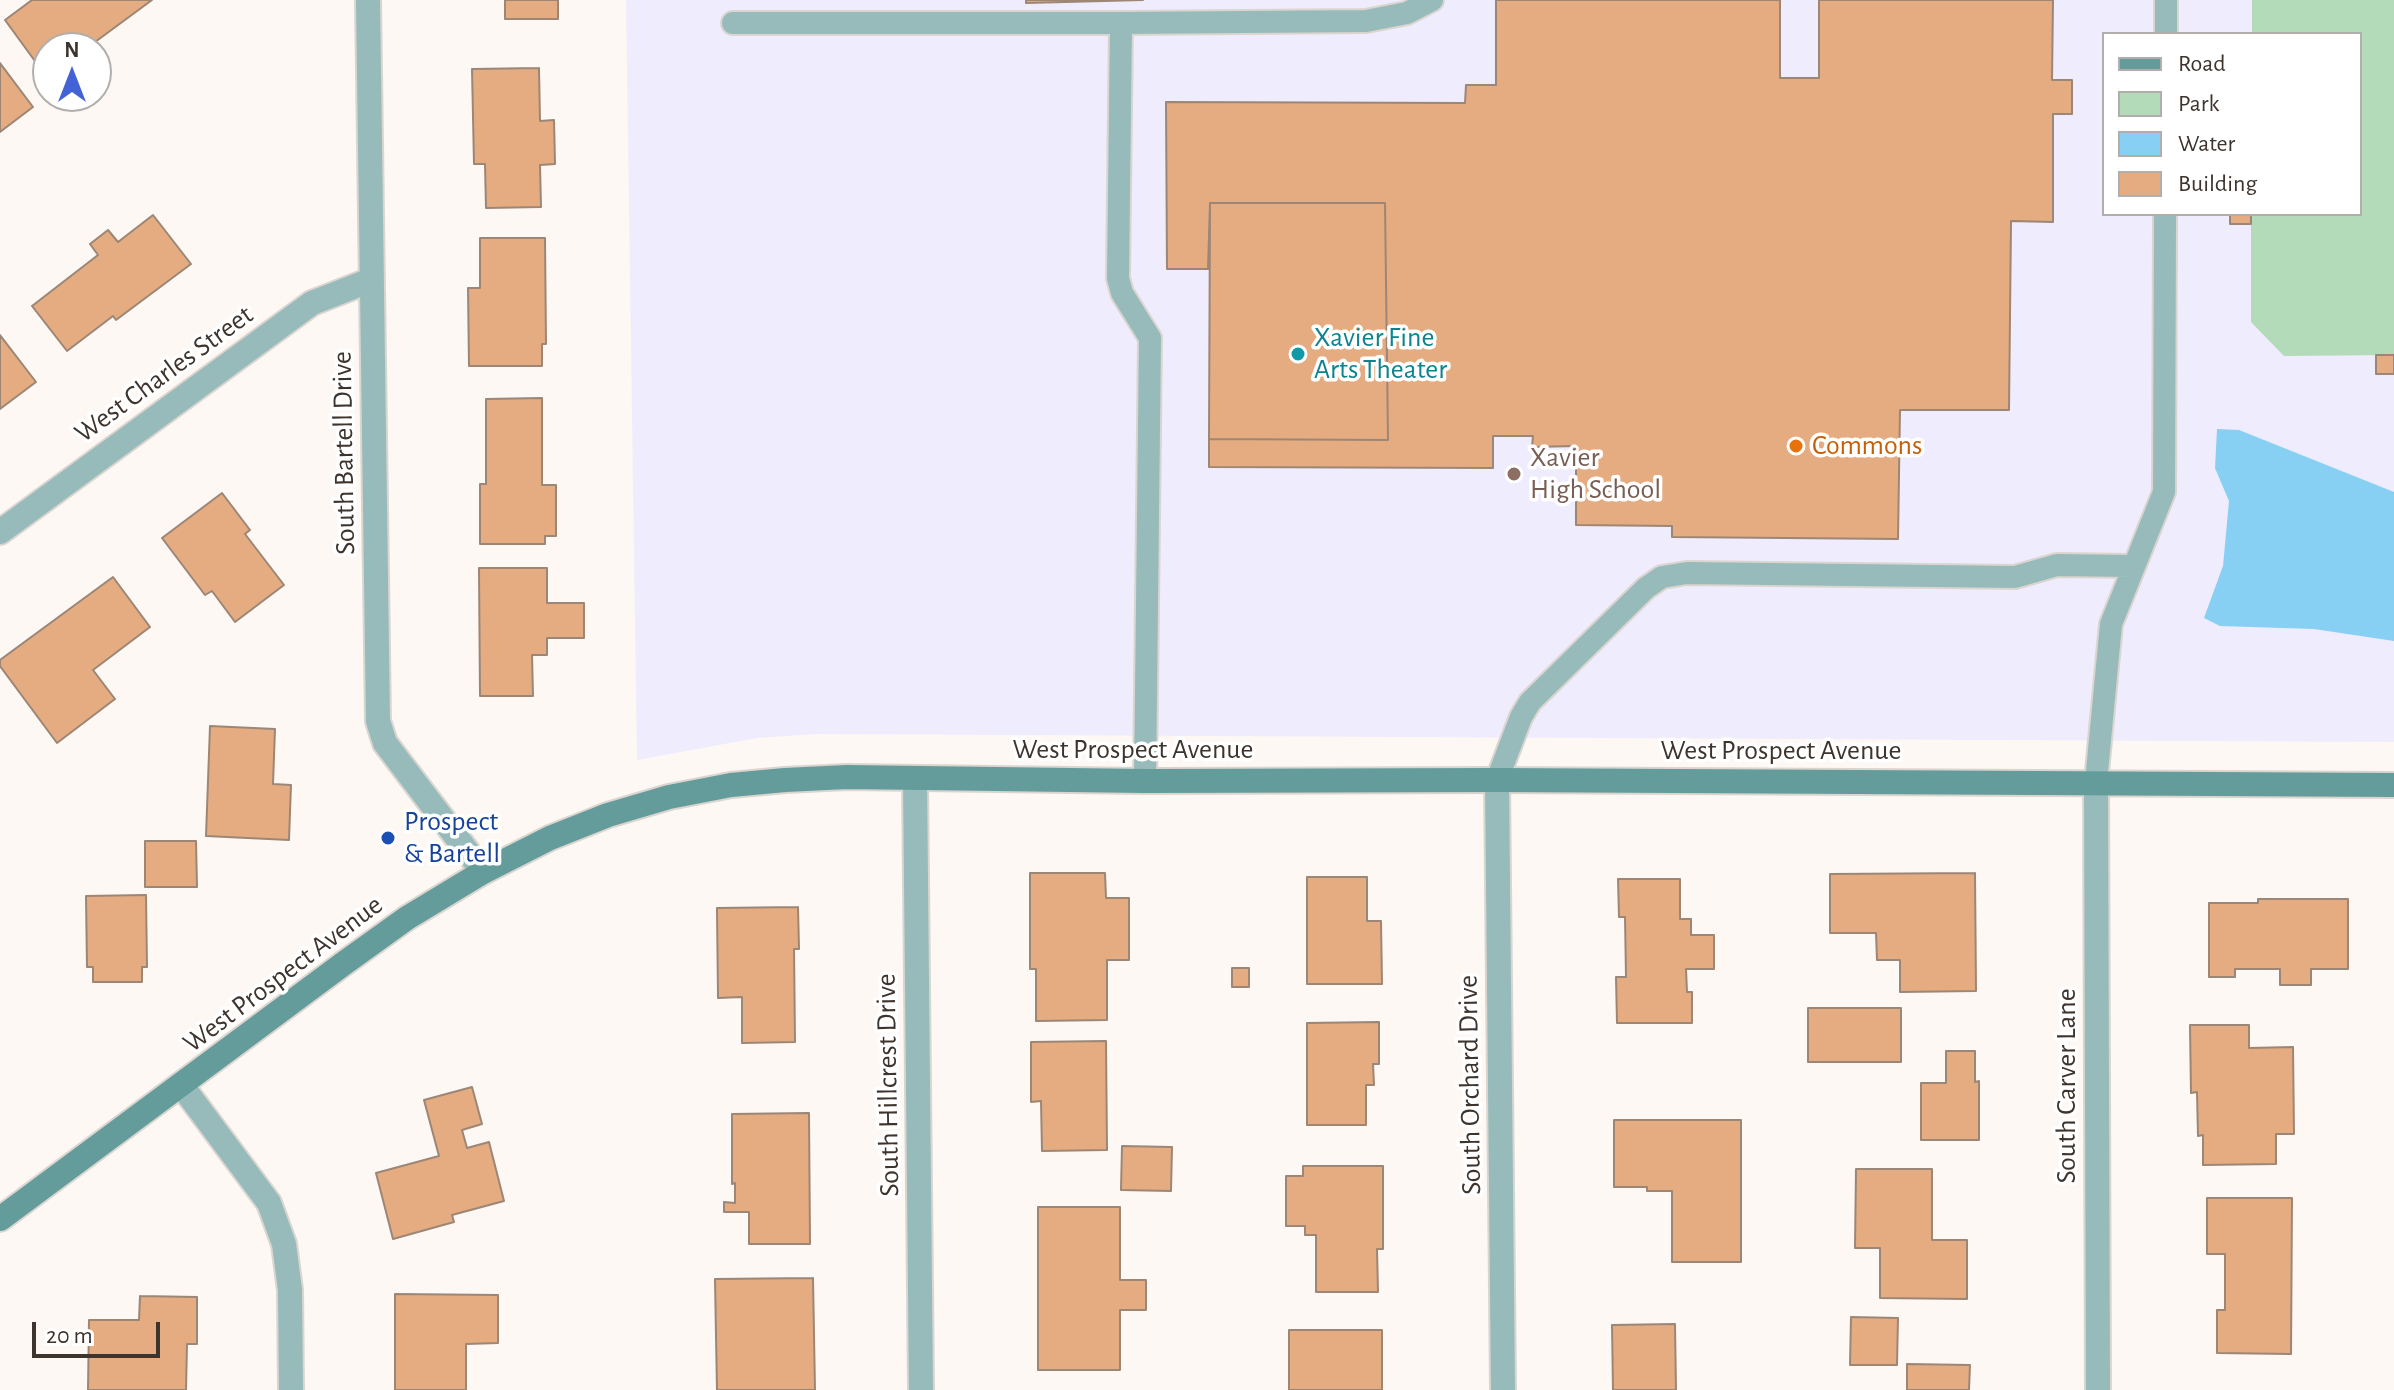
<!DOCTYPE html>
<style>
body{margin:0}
#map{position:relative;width:2394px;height:1390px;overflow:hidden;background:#fdf8f4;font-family:"Alegreya Sans",sans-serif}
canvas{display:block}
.legend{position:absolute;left:2102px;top:32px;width:260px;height:184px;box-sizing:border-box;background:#fff;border:2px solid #b2aeab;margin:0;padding:10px 14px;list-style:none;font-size:24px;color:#3e342e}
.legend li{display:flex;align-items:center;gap:16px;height:40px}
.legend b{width:40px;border:2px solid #b2aeab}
.north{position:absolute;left:32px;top:32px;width:80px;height:80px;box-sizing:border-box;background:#fff;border:2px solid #b2aeab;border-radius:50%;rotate:0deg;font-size:22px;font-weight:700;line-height:32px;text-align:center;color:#3e342e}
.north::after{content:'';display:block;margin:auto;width:28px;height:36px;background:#4362d5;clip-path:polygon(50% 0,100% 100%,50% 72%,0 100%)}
.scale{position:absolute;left:32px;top:1322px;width:128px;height:36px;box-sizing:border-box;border:4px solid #3e342e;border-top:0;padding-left:10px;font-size:24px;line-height:28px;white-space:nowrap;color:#3e342e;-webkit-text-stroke:6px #fff;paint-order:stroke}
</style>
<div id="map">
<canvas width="2394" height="1390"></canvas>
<ul class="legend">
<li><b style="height:10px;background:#639c9b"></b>Road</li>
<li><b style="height:22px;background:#b3dab9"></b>Park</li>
<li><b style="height:22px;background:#87d0f3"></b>Water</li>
<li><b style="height:22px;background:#e5ac81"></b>Building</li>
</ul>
<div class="north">N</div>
<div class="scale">20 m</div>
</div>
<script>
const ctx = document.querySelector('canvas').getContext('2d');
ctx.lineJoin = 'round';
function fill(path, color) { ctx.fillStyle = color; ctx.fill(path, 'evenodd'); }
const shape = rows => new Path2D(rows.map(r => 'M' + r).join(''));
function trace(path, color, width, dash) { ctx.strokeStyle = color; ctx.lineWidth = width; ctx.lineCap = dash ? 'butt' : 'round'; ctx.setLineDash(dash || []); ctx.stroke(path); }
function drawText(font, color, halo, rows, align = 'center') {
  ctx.font = font + ' "Alegreya Sans",sans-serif'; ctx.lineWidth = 7; ctx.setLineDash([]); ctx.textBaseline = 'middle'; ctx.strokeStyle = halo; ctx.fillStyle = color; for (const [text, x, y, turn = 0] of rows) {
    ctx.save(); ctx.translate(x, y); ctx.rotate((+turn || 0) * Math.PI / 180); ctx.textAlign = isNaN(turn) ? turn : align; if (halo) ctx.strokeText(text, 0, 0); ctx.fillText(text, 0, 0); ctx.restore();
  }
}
fill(shape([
 [626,0,2394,0,2394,742,815,734,757,738,637,760],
 [2104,34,2360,34,2360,214,2104,214]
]), '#efecfe');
fill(shape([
 [2252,0,2394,0,2394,355,2284,356,2251,322,2251,214,2360,214,2360,34,2252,34]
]), '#b3dab9');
fill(shape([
 [2217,429,2239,430,2394,492,2394,641,2314,629,2220,626,2204,618,2223,566,2229,501,2215,468]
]), '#87d0f3');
const building = shape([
 [32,0,152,0,91,45,93,48,48,48,48,79,5,20,32,0],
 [505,0,558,0,558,19,505,19,505,0],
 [1026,0,1143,0,1026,3,1026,0],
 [1496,0,1780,0,1780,78,1819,78,1819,0,2053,0,2052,80,2072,80,2072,114,2053,114,2053,222,2011,221,2009,410,1900,410,1898,539,1672,537,1672,526,1576,525,1576,446,1532,447,1533,436,1493,436,1493,468,1209,467,1209,439,1388,440,1385,203,1210,203,1208,269,1167,269,1166,102,1465,103,1466,85,1496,85,1496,0],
 [0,63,33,107,0,132,0,63],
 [539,68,540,121,554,120,555,164,540,165,541,207,486,208,485,164,474,164,472,69,539,68],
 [1210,203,1385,203,1388,440,1209,439,1210,203],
 [2230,214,2251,214,2251,224,2230,224,2230,214],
 [153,215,191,264,116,320,113,316,67,351,32,306,98,255,90,244,108,230,118,242,153,215],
 [480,238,545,238,546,344,542,344,542,366,469,366,468,288,480,288,480,238],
 [0,335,36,382,0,409,0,335],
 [2376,355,2394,355,2394,374,2376,374,2376,355],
 [542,398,542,485,556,485,556,536,545,536,545,544,480,544,480,484,486,484,486,399,542,398],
 [222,493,250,530,245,534,284,585,235,622,212,591,205,595,162,538,222,493],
 [479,568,547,568,547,603,584,603,584,638,547,638,547,655,532,655,533,696,480,696,479,568],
 [113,577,150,627,93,670,115,699,57,743,0,666,0,660,113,577],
 [210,726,275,729,273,784,291,785,289,840,206,836,210,726],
 [145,841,196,841,197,887,145,887,145,841],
 [1030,873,1105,873,1106,898,1129,898,1129,960,1107,960,1107,1020,1036,1021,1036,969,1030,969,1030,873],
 [1975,873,1976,991,1900,992,1900,960,1877,960,1876,933,1830,933,1830,874,1975,873],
 [1307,877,1367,877,1367,921,1381,921,1382,984,1307,984,1307,877],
 [1618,879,1680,879,1680,919,1691,919,1691,935,1714,935,1714,969,1686,969,1687,992,1692,992,1692,1023,1617,1023,1616,977,1626,977,1625,917,1619,917,1618,879],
 [146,895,147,967,142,967,142,982,93,982,93,967,87,967,86,896,146,895],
 [2258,899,2348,899,2348,969,2311,969,2311,985,2280,985,2280,969,2235,969,2235,977,2209,977,2209,903,2258,903,2258,899],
 [798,907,799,949,794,949,795,1042,742,1043,742,997,718,998,717,908,798,907],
 [1232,968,1249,968,1249,987,1232,987,1232,968],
 [1808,1008,1901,1008,1901,1062,1808,1062,1808,1008],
 [1379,1022,1379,1064,1373,1064,1374,1085,1366,1085,1366,1125,1307,1125,1307,1023,1379,1022],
 [2190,1025,2249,1025,2249,1048,2293,1047,2294,1134,2276,1134,2276,1164,2203,1165,2203,1135,2198,1136,2197,1092,2191,1093,2190,1025],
 [1106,1041,1107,1150,1042,1151,1041,1101,1031,1102,1031,1042,1106,1041],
 [1946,1051,1975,1051,1975,1082,1979,1081,1979,1140,1921,1140,1921,1083,1946,1083,1946,1051],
 [472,1087,482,1124,462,1130,467,1148,489,1142,504,1201,452,1215,454,1222,393,1239,376,1173,439,1156,424,1100,472,1087],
 [809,1113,810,1244,749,1244,749,1212,724,1212,724,1202,735,1203,735,1183,732,1184,732,1114,809,1113],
 [1614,1120,1741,1120,1741,1262,1672,1262,1672,1191,1647,1191,1647,1187,1614,1187,1614,1120],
 [1122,1146,1172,1147,1171,1191,1121,1190,1122,1146],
 [1303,1166,1383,1166,1383,1249,1377,1249,1378,1292,1316,1292,1316,1235,1305,1235,1305,1226,1286,1226,1286,1176,1303,1176,1303,1166],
 [1856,1169,1932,1169,1932,1240,1967,1240,1967,1299,1880,1298,1880,1248,1855,1248,1856,1169],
 [2207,1198,2292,1198,2291,1354,2217,1353,2217,1310,2225,1310,2225,1254,2207,1254,2207,1198],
 [1038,1207,1120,1207,1120,1280,1146,1280,1146,1310,1120,1310,1120,1370,1038,1370,1038,1207],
 [813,1278,815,1390,717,1390,715,1279,813,1278],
 [395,1294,498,1295,498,1343,466,1344,466,1390,395,1390,395,1294],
 [140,1296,197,1297,197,1344,187,1344,186,1390,88,1390,89,1320,139,1320,140,1296],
 [1851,1317,1898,1318,1897,1365,1850,1365,1851,1317],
 [1675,1324,1676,1390,1613,1390,1612,1325,1675,1324],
 [1289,1330,1382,1330,1382,1390,1289,1390,1289,1330],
 [1907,1364,1970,1365,1969,1390,1907,1390,1907,1364]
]);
fill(building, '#e5ac81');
trace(building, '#9c8676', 2);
const lane = shape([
 [733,23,1121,23],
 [2166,34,2166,0],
 [1497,780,1521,717,1530,702,1646,588,1662,577,1687,573,2015,577,2057,565,2133,566],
 [1145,781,1150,338,1122,293,1118,278,1121,23,1366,21,1407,13,1432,0],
 [2096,782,2111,624,2164,492,2165,214]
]);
const street = shape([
 [368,0,378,721,385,743,483,872],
 [0,532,312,303,371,280],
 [915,779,921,1390],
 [1497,780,1503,1390],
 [2096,782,2098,1390],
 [182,1086,269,1203,284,1244,290,1290,291,1390]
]);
const secondary = shape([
 [0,1219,343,964,407,918,483,872,550,838,608,815,669,797,731,785,785,780,847,777,1145,781,1497,780,2394,785]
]);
trace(lane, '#dbd5d0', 26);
trace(street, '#dbd5d0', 28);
trace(secondary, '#dbd5d0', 28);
trace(lane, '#96bbba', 22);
trace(street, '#96bbba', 24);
trace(secondary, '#639c9b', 24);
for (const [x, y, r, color] of [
 [1298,354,8,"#0f9aa8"],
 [1796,446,8,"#e8710a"],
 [1514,474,8,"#8d6e63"],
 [388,838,8,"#1a4fb4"]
]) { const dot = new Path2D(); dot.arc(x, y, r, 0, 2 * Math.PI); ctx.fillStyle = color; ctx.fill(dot); trace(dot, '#fff', 3); }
drawText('28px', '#0d838f', '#fff', [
 ["Xavier Fine",1314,338],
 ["Arts Theater",1314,370]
], 'left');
drawText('28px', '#3e342e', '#fff', [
 ["West Charles Street",164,374,-36],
 ["South Bartell Drive",344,453,-91],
 ["West Prospect Avenue",1133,750],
 ["West Prospect Avenue",1781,751],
 ["West Prospect Avenue",283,974,-37],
 ["South Hillcrest Drive",888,1085,-91],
 ["South Orchard Drive",1470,1085,-91],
 ["South Carver Lane",2067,1086,-90]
]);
drawText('28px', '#c56008', '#fff', [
 ["Commons",1812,446]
], 'left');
drawText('28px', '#785e54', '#fff', [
 ["Xavier",1530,458],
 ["High School",1530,490]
], 'left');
drawText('28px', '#164399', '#fff', [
 ["Prospect",404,822],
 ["& Bartell",404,854]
], 'left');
</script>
